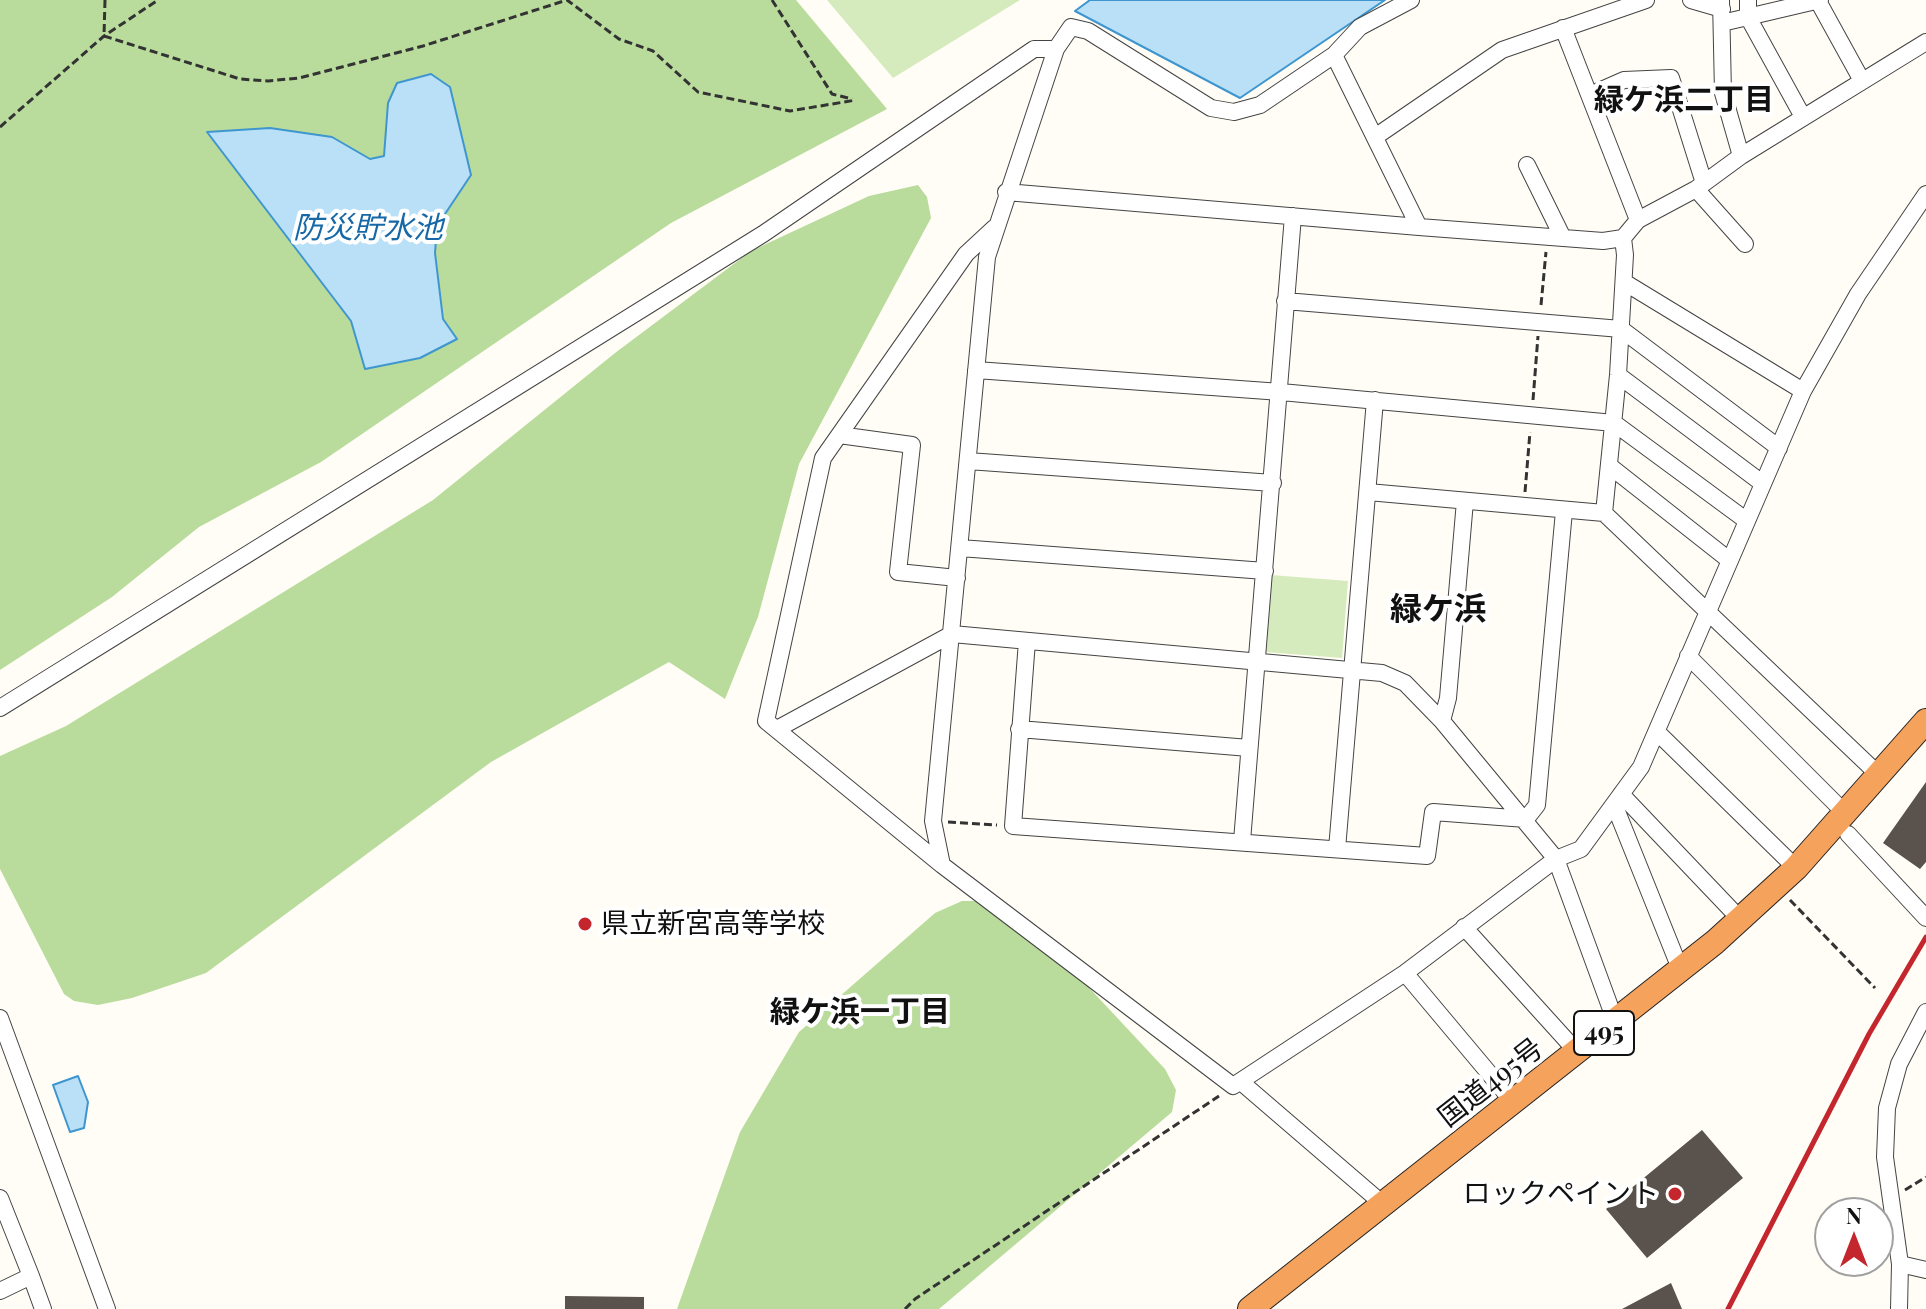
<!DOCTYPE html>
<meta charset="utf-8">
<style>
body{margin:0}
#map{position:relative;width:1926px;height:1309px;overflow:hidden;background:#fffdf5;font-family:"Playfair Display",serif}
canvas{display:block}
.north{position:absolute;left:1814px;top:1197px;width:80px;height:80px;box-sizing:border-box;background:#fff;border:2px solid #a0a0a0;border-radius:50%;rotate:0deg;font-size:22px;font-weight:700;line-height:32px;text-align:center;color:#111}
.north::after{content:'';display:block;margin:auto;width:28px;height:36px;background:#c4262e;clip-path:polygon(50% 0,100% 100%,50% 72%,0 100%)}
</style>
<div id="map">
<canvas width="1926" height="1309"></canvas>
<div class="north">N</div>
</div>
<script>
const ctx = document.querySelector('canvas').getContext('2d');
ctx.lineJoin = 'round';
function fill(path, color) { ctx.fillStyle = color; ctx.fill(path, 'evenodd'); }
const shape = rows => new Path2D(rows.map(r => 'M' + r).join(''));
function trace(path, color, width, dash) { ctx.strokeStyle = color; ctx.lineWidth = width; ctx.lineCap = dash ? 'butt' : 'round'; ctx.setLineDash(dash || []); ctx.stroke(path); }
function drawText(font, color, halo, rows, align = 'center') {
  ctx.font = font + ' "Playfair Display","Noto Sans JP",serif'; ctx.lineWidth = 8; ctx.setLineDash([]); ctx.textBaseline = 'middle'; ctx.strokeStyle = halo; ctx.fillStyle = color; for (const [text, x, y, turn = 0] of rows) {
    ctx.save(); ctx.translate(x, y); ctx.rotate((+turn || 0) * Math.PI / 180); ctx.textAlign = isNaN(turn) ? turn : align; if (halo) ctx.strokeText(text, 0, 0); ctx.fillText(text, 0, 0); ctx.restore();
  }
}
fill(shape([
 [827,0,1020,0,893,78],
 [1271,575,1348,581,1342,658,1265,652]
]), '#d5ebbd');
fill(shape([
 [0,0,796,0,887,109,671,223,321,462,199,527,112,597,0,670],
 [388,103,471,175,437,226,435,253,443,319,365,369,351,321,332,137,370,159,385,155],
 [918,185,927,197,931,218,799,464,758,617,725,699,669,662,491,762,206,973,132,998,98,1005,74,1001,64,994,0,869,0,756,66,726,433,500,615,353,751,251,869,196],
 [962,901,977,901,1039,934,1165,1069,1176,1090,1172,1112,939,1309,677,1309,740,1132,799,1032,935,913]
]), '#b9dc9c');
const water = shape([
 [1090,0,1385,0,1240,98,1075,11,1090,0],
 [431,74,450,87,471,175,437,226,435,253,443,319,457,339,420,358,365,369,351,321,207,132,270,128,332,137,370,159,384,156,388,103,397,83,431,74],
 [78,1076,88,1102,84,1128,70,1132,53,1085,78,1076]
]);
fill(water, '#b9e0f7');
trace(water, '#3f96cf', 2);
fill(shape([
 [1926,782,1926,862,1920,869,1883,843],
 [1702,1130,1743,1178,1647,1258,1606,1209],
 [1671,1283,1682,1309,1622,1309],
 [565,1296,644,1297,644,1309,565,1309]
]), '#5a524d');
const minor = shape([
 [1411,0,1360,27,1334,55,1260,105,1234,112,1211,108,1088,31,1071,27,1056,49,987,257,933,821,942,865,1233,1086,1405,973,1556,859,1581,849,1641,767,1803,391,1858,294,1926,194],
 [1691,0,1722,9],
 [1721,0,1723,93,1741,156],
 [1748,0,1748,17,1803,117],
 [1818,1,1861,79],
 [1722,23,1820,0],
 [1563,28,1638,220],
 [1334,55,1419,227],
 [1590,95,1624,80,1671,78,1704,183],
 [1375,137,1502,50,1646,0],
 [1527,165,1563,238],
 [1696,189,1745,244],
 [1006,192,1419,227,1603,241,1623,238,1638,220,1696,189,1741,156,1926,42],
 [1624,282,1803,391],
 [1285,301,1621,329,1779,448],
 [976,370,1281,392,1614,423,1747,521],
 [1618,375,1762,483],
 [839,435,912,445,898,572,957,578],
 [968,461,1273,483],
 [1611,467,1729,560],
 [1368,492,1604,513,1880,776],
 [1604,513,1618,375,1625,255,1623,238],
 [960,548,1265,571],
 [1027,641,1013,826,1427,856,1433,812,1526,819],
 [1688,656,1846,814],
 [0,708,763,234,1034,49,1056,49],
 [1442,721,1448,698,1465,501],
 [777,729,952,634,1382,673,1405,683,1442,721,1556,859,1616,1023],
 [1019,729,1249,748],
 [1657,732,1796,868],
 [1621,794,1740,919],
 [1614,804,1681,971],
 [1526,819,1537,805,1564,511],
 [1848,834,1926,918],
 [1242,841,1293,216],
 [1337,849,1375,400],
 [942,865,766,721,823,458,966,254,994,228],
 [1464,927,1578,1053],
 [1405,973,1514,1103],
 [0,1018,107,1309],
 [1241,1082,1384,1205],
 [0,1198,31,1276,0,1291],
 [1900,1264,1926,1270],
 [31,1276,43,1309],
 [1899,1309,1900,1264,1885,1157,1887,1108,1899,1064,1926,1012]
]);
const highway = shape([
 [1250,1309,1715,942,1796,868,1926,721]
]);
trace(minor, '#444', 18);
trace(highway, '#222', 26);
trace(shape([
 [105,0,104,36,240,79,268,81,299,78,423,46,567,0,619,39,653,51,698,92,790,111,856,100],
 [772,0,832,94,852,99],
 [0,127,104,36,158,0],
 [1541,305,1546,252],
 [1533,400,1538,336],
 [1525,492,1530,432],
 [948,822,997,825],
 [1790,900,1875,988],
 [1905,1190,1926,1177],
 [905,1309,915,1299,1219,1096]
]), '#333', 3, [8, 4]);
trace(minor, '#fff', 16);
trace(highway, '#f5a25d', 24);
trace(shape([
 [1728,1309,1869,1034,1926,937]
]), '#c4262e', 5);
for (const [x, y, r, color] of [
 [585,924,8,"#c4262e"],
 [1675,1194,8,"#c4262e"]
]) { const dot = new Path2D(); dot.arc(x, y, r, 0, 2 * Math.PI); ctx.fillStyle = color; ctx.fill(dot); trace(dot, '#fff', 3); }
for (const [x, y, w] of [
 [1604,1033,60]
]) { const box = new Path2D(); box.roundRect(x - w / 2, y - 22, w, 44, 6); ctx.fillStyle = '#fff'; ctx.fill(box); trace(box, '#111', 2); }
drawText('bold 26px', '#111', null, [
 ["495",1604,1033]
]);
drawText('28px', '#111', '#fff', [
 ["県立新宮高等学校",601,924],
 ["ロックペイント",1659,1194,"right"]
], 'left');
drawText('28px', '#111', '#fff', [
 ["国道495号",1491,1083,-38]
]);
drawText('bold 30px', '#111', '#fff', [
 ["緑ケ浜二丁目",1684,101],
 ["緑ケ浜一丁目",860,1013]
]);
drawText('italic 30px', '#1768a6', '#fff', [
 ["防災貯水池",368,229]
]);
drawText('bold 32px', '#111', '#fff', [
 ["緑ケ浜",1438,610]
]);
</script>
